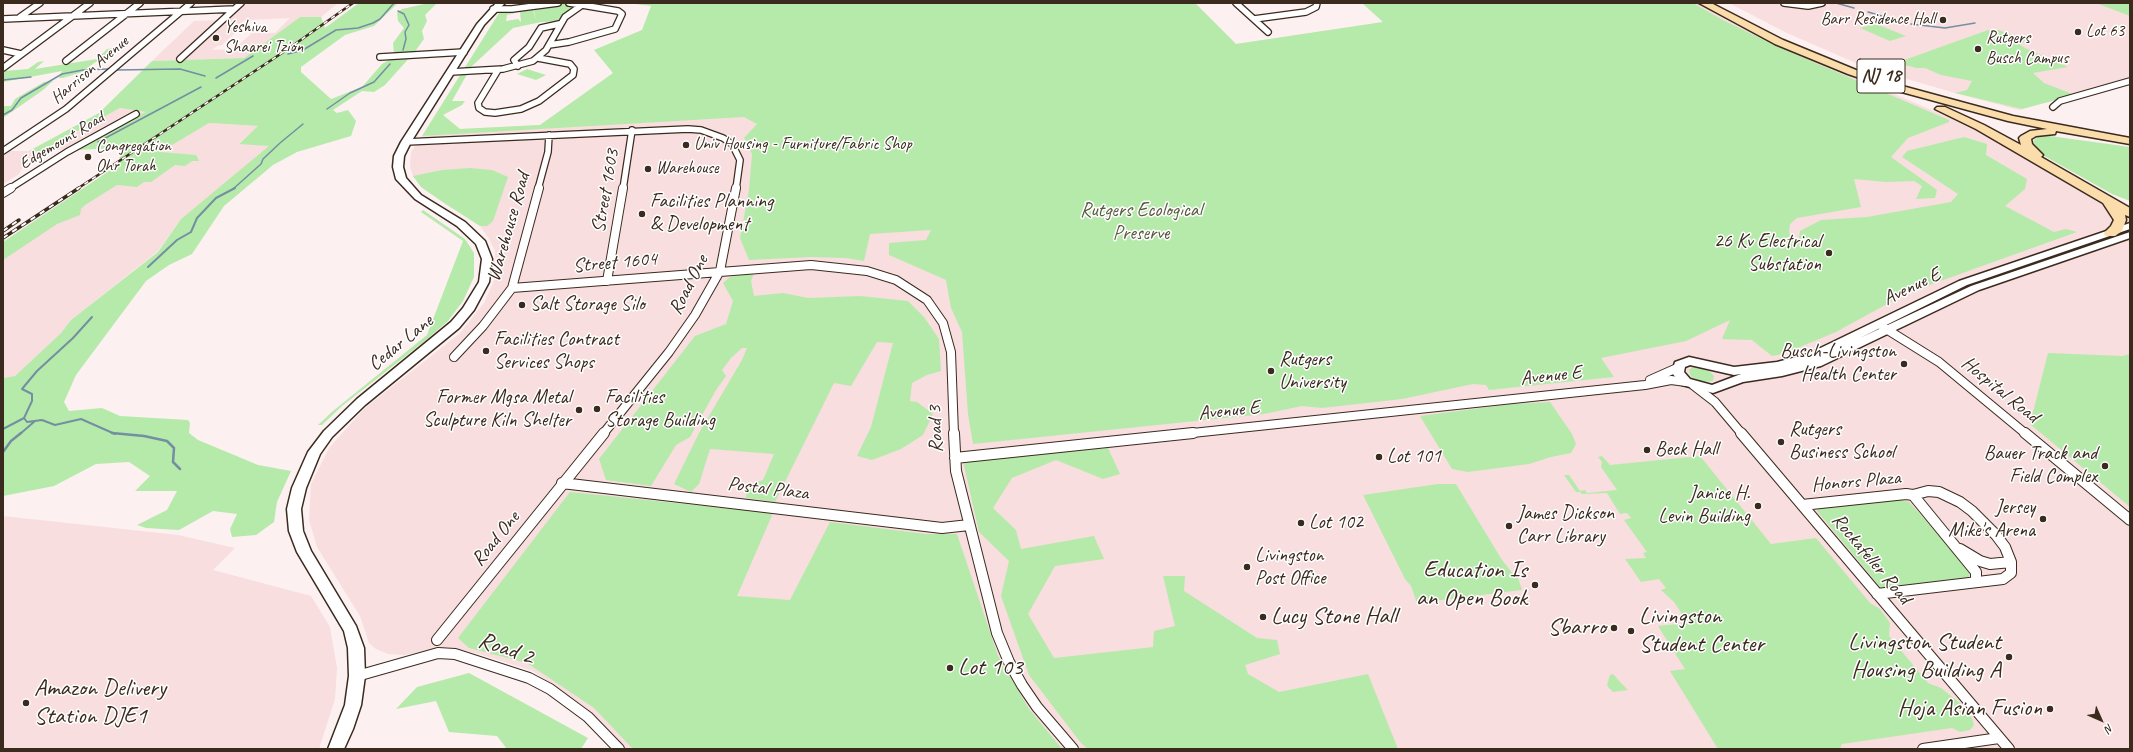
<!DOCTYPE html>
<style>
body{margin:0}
#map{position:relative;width:2133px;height:752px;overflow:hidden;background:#fcf0f0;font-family:Caveat,sans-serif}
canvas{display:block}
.frame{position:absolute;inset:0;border:4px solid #3b2a1e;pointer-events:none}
.north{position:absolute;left:2081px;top:700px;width:40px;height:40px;-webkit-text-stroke:3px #fff;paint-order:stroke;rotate:135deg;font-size:11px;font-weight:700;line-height:16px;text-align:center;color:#3b2a1e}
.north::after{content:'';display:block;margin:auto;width:14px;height:18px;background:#3b2a1e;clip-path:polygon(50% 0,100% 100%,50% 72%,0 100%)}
</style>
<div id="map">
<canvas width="2133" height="752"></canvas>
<div class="frame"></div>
<div class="north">N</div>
</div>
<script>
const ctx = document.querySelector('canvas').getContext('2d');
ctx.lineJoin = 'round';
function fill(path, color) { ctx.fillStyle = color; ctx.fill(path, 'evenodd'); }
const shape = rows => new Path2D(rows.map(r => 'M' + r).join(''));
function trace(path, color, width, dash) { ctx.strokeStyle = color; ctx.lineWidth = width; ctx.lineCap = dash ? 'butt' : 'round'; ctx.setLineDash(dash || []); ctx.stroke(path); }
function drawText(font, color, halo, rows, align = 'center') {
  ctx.font = font + ' Caveat,sans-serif'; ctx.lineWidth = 3; ctx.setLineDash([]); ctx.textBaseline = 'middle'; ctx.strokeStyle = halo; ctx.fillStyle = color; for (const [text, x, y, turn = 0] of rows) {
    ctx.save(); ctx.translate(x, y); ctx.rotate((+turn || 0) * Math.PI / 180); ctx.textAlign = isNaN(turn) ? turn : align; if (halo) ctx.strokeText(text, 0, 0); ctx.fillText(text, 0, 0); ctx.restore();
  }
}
fill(shape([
 [215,3,338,3,321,17,300,17,244,58,152,61,194,21,220,20,231,10,207,10],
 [290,18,275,33,252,33,234,49,212,50,217,46,222,45,242,26,238,26,245,20],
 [1195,3,1236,44,1383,22,1362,3,1698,3,1728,21,1785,48,1972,127,2130,217,2130,749,625,749,608,729,582,705,533,671,479,654,447,647,404,655,388,654,376,649,369,643,360,616,317,547,309,520,311,484,329,448,365,408,459,334,484,303,496,276,495,251,488,237,480,226,421,187,413,176,410,167,411,152,422,136,460,129,540,125,614,73],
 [1729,3,2130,3,2130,78,2019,110,1955,93,1863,66,1787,33],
 [120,108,147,112,131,118,74,150,53,150,41,155,23,167,19,174,3,184,3,156,10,151,41,151],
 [209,123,259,126,239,143,270,146,181,219,158,251,71,320,61,333,15,376,3,378,3,257,177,140],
 [3,516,178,535,235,548,213,570,311,596,330,627,337,668,335,699,319,749,3,749]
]), '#f8dede');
fill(shape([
 [359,3,398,3,374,26,345,35,301,67,301,72,331,99,362,87,382,64,394,57,411,56,385,85,374,92,362,91,333,110,337,113,348,110,356,121,351,136,297,152,273,165,224,206,192,254,169,265,146,281,76,375,64,402,69,411,102,408,120,416,188,420,190,423,189,433,198,440,258,465,291,471,277,502,274,522,256,535,232,537,230,529,237,514,213,511,179,530,146,528,137,525,167,510,177,491,135,491,150,476,129,462,96,464,54,486,3,496,3,378,15,376,61,333,71,320,158,252,181,219,269,146,239,144,258,126,209,123,160,152,196,155,199,161,192,161,185,166,175,165,151,182,144,182,137,187,117,185,85,205,81,209,80,215,57,224,3,260,3,242,118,165,122,148,74,150,131,118,146,112,120,108,41,151,29,151,99,113,152,61,244,58,300,17,321,17,325,28],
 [429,3,436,4,425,15,427,21,422,31,424,39,421,43,414,53,394,53,393,43,404,28,398,21,397,13,402,9],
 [555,3,582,5,561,21,541,22,513,28,471,67,452,101,465,101,462,105,443,115,460,129,540,125,613,73,594,50,642,30,651,6,627,3,1195,3,1236,44,1383,22,1362,3,1693,3,1723,20,1778,47,1949,120,1949,122,1908,138,1891,157,1937,190,1935,198,1916,199,1922,186,1914,181,1886,182,1854,179,1861,207,1797,218,1790,224,1789,233,1798,245,1800,231,1821,220,1867,217,1951,202,1958,194,1902,157,1907,151,1964,137,1987,144,1986,155,2027,179,2025,189,2005,206,2054,232,2066,229,2077,232,1907,293,1836,332,1783,354,1772,356,1752,340,1722,339,1730,320,1686,341,1601,358,1614,377,1489,390,1486,385,1473,384,1402,399,1322,408,1302,406,1264,414,973,444,968,414,962,332,951,308,946,280,889,255,889,243,926,240,931,230,870,234,864,261,846,258,811,257,749,260,740,238,749,190,752,154,744,138,757,124,744,117,422,136,499,13,514,11,515,13,507,15,506,21,518,19,521,22,520,12,533,10,536,19,533,6],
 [2096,3,2130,3,2130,16],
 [1876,24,1906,36,1890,41,1860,28],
 [1988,30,1999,30,2028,41,2019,44,2025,48,2068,67,2033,73,2044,83,2075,95,2022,109,1955,93,1967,90,1972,81,1941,75,1925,68,1917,68,1896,63],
 [117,48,117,51,94,63,82,72,63,78,59,78,62,71,3,82,4,71,28,69,38,62,44,61,35,69,97,59,107,49],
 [527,69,546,75,536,80,517,74],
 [53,81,43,90,3,118,3,106,11,106,15,99,44,82],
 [2043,135,2130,147,2130,201,2112,194,2039,153,2031,144,2037,137],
 [470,168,492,170,508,177,493,221,487,226,480,226,444,203,421,187,413,176,442,170],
 [423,210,465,239,474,253,474,277,463,301,448,321,426,340,342,406,322,425,318,425,333,411,427,335,463,241,421,212],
 [754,273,751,281,754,296,783,293,808,298,860,296,908,301,924,317,939,339,941,371,927,375,912,383,910,401,917,402,933,414,923,435,901,449,872,460,857,456,871,427,893,343,877,342,851,386,834,383,775,502,746,498,747,486,763,480,774,454,710,449,699,484,691,492,674,484,699,433,742,360,747,348,742,348,731,358,722,370,726,376,716,390,690,437,676,445,651,486,606,480,599,459,695,336,726,324,733,301,723,283,730,277],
 [2048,353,2122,356,2130,354,2130,507,2030,424],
 [1693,367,1701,368,1709,371,1714,376,1713,381,1703,382,1691,377,1689,370],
 [1550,402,1572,434,1576,444,1571,453,1551,457,1529,464,1468,472,1452,469,1420,416,1512,404],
 [1108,448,1120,474,1103,479,1056,460,1012,478,993,508,1016,530,1021,549,1094,536,1104,559,1055,566,1028,614,1054,658,1153,647,1154,631,1175,626,1163,576,1185,576,1184,591,1257,638,1277,640,1280,654,1245,665,1248,674,1279,692,1368,674,1398,749,1088,749,1081,743,1029,675,1001,596,1009,561,979,532,963,461],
 [1602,456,1610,465,1700,456,1771,544,1816,538,1870,603,1880,609,1890,623,1889,636,1928,683,1941,688,1960,703,1972,718,1974,725,1970,730,1960,732,1952,728,1842,744,1840,749,1718,749,1670,671,1685,669,1658,626,1688,623,1674,602,1661,590,1666,588,1659,579,1641,582,1625,559,1646,558,1643,553,1647,552,1624,520,1631,518,1627,513,1620,514,1607,493,1582,494,1580,492,1576,492,1564,475,1569,475,1580,491,1585,490,1587,493,1617,490,1601,467,1602,462,1598,457],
 [1438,484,1456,484,1502,560,1513,574,1518,578,1522,590,1417,603,1411,586,1405,579,1363,495],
 [570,492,773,513,737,596,790,600,830,522,926,534,957,534,998,656,1029,709,1062,749,633,749,594,708,527,663,469,648,458,638],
 [1898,499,1909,502,1970,569,1969,577,1881,588,1817,511,1818,508],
 [469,673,588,738,581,749,507,749,497,736,449,732,436,701,396,709,417,687],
 [1613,674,1621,683,1628,690,1613,692,1609,688,1607,685,1610,675]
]), '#b6eaab');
trace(shape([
 [1836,3,1854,8],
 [398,11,404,14,409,25,405,32,406,39,403,50],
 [1868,12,1906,23],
 [1911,24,1945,28,1975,23],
 [288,54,303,50,336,30,358,28,373,23,380,19,394,3],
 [117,70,180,69,205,76],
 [216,78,253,56],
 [3,80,31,77],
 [327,109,350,93,374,82,390,64],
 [3,115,12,110,21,98,62,74,83,70,108,69],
 [98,142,201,87],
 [233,189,261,164,263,159,280,143,303,124]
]), '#738fa1', 1.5);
trace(shape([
 [148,267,177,240,191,232,197,218,216,198,235,188],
 [92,317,73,338,37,371,22,389,32,394,32,401,24,418,27,422,42,420,55,425,81,419,115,434],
 [3,429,24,418],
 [20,434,35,421]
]), '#738fa1', 2);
trace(shape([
 [112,433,144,436,167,441,174,448,173,462,180,469],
 [3,452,11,441,21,433]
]), '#738fa1', 2.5);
const streetFar2 = shape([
 [569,3,582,5],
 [1236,3,1268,32],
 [1784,3,1808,6,1822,3],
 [493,9,512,9,558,3],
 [20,17,40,3],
 [3,19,234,9],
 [1254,19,1306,12,1316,7,1317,3],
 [3,50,21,54],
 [380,57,464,52],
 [180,59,241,3],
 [66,61,140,3],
 [518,66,514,60,529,47,541,28,559,24],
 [3,68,90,3],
 [498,70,478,103,479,108,485,112,495,113,521,109,539,101,573,75,574,69,570,64,538,58],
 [451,72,503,69,533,61,546,50,565,17,582,5,618,11,622,14,615,29,569,42,549,45],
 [2053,107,2060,101,2130,81],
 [406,142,688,129,701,130,723,138,732,144,740,160,736,189],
 [3,151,66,109,191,3],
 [9,189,67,152,136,114],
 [538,189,548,152,549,135],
 [623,189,632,130]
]);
const streetFar1 = shape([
 [3,193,11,188],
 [607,281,623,188],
 [512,288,811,265,867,271,896,280,927,300,943,323,951,352,954,434],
 [1883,327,1939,362,2026,434],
 [454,357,483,326,512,288,539,188],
 [1650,380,1677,368],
 [1693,385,1715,402,1742,434],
 [603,434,669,352,695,315,720,271,736,188],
 [1183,434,1645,385,1671,380,1686,382]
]);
const street = shape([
 [954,433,956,471,997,633,1009,662,1022,685,1037,707,1073,749],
 [1741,433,2009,749],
 [2025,433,2130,520],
 [955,458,1193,433],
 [562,483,942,528,969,525],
 [1913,495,1976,572,1976,581],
 [1802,505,1906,494,1913,495,1928,491,1939,492,1960,502,1972,511,1996,535,2005,547,2011,562,2011,573,2003,579,1877,594],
 [1960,549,1980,561,1990,564,2011,562],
 [437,640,604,433],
 [357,676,438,653,455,654,529,678,550,689,588,717,619,749],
 [1923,749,1999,738]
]);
const secondary = shape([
 [496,3,505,3,484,25,411,142,404,156,403,167,406,178,421,195,465,222,485,241,492,259,489,282,474,310,459,328,365,405,332,437,320,454,306,488,301,509,303,531,311,551,356,626,364,648,365,676,361,705,353,729,344,749,328,749,345,705,349,676,348,648,344,631,297,552,289,531,287,509,292,488,308,452,324,431,357,399,451,322,463,308,479,282,482,259,476,244,457,226,415,199,396,179,393,167,394,156,401,142,477,24,496,3],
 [2130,223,2130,229,1967,285,1860,338,1971,286,2130,232,2130,238,1979,290,1821,366,1782,376,1743,382,1713,393,1682,385,1672,373,1675,362,1689,357,1734,367,1777,362,1808,354,1959,281,2130,223],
 [1690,365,1734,375,1741,374,1712,385,1690,379,1684,372,1685,367,1690,365]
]);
const highway = shape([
 [1699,3,1711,3,1783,40,1856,70,1906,87,2013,116,2130,138,2130,144,2056,131,2055,134,2036,136,2031,139,2032,144,2043,155,2041,157,2130,208,2130,217,2125,215,2126,220,2122,231,2115,236,2105,236,2104,233,2111,226,2114,220,2103,203,1976,129,1935,109,1937,107,1945,107,1984,125,2021,145,2019,138,2021,136,2030,131,2047,129,2008,121,1898,91,1848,74,1775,44,1699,3]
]);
trace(streetFar2, '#3b2a1e', 8);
trace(streetFar1, '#3b2a1e', 10);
trace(street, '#3b2a1e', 12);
trace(secondary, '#3b2a1e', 3);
trace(highway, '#3b2a1e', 3);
trace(streetFar2, '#fff', 5.5);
trace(streetFar1, '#fff', 8);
trace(street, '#fff', 10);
fill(secondary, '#fff');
fill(highway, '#faddab');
const railFar1 = shape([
 [77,189,288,49,353,3]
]);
const rail = shape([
 [3,231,19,220],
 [3,238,79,188]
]);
trace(railFar1, '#3b2a1e', 2.5);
trace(rail, '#3b2a1e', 3.5);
trace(railFar1, '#fff', 1.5, [4.5]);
trace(rail, '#fff', 2, [5.5]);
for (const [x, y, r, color] of [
 [1943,20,4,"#3b2a1e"],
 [2078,32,4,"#3b2a1e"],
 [216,38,4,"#3b2a1e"],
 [1978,49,4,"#3b2a1e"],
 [686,145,4,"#3b2a1e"],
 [88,157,4,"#3b2a1e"],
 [648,169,4,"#3b2a1e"],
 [642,214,4,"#3b2a1e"],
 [1829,253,4,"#3b2a1e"],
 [522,305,4,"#3b2a1e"],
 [486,351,4,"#3b2a1e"],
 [1904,364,4,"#3b2a1e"],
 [1271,371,4,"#3b2a1e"],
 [597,409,4,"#3b2a1e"],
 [579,410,4,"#3b2a1e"],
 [1781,442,4,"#3b2a1e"],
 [1647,450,4,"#3b2a1e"],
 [1379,457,4,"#3b2a1e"],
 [2105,466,4,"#3b2a1e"],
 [1758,506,4,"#3b2a1e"],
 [2043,519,4,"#3b2a1e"],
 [1301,523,4,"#3b2a1e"],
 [1509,526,4,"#3b2a1e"],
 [1247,567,4,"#3b2a1e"],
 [1535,585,4,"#3b2a1e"],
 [1263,617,4,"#3b2a1e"],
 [1614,628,4,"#3b2a1e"],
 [1631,631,4,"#3b2a1e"],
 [2009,657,4,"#3b2a1e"],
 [950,668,4,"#3b2a1e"],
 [26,703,4,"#3b2a1e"],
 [2050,709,4,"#3b2a1e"]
]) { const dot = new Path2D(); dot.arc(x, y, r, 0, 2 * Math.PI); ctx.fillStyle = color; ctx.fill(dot); trace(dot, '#fff', 1.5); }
drawText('17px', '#3b2a1e', '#fff', [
 ["Barr Residence Hall",1935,20,"right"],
 ["Yeshiva",224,28],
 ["Shaarei Tzion",224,48],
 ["Lot 63",2086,32],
 ["Rutgers",1986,39],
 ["Busch Campus",1986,59],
 ["Univ Housing - Furniture/Fabric Shop",694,145],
 ["Congregation",96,147],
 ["Ohr Torah",96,167],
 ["Warehouse",656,169]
], 'left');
drawText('17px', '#3b2a1e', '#fff', [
 ["Harrison Avenue",90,70,-40],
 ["Edgemount Road",62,141,-31]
]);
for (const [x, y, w] of [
 [1881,76,48]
]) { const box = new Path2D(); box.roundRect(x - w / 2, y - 17, w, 34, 3); ctx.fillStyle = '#fff'; ctx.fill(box); trace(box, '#3b2a1e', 1); }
drawText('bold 19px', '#3b2a1e', null, [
 ["NJ 18",1881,76]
]);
drawText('20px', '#3b2a1e', '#fff', [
 ["Street 1603",606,191,-80],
 ["Warehouse Road",509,227,-74],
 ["Street 1604",615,263,-5],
 ["Road One",689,285,-63],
 ["Avenue E",1912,287,-26],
 ["Cedar Lane",401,343,-39],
 ["Avenue E",1551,376,-6],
 ["Hospital Road",2000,390,39],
 ["Avenue E",1229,411,-6],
 ["Road 3",936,429,-92],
 ["Honors Plaza",1856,482,-5],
 ["Postal Plaza",768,489,7],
 ["Road One",496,539,-51],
 ["Rockafeller Road",1871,559,50]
]);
drawText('20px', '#3b2a1e', '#fff', [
 ["Facilities Planning",650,202],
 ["& Development",650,225],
 ["26 Kv Electrical",1821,242,"right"],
 ["Substation",1821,265,"right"],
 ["Salt Storage Silo",530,305],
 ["Facilities Contract",494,340],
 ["Services Shops",494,363],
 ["Busch-Livingston",1896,352,"right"],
 ["Health Center",1896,375,"right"],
 ["Rutgers",1279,360],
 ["University",1279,383],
 ["Former Mgsa Metal",571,398,"right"],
 ["Sculpture Kiln Shelter",571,421,"right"],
 ["Facilities",605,398],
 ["Storage Building",605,421],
 ["Rutgers",1789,430],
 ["Business School",1789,453],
 ["Beck Hall",1655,450],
 ["Bauer Track and",2097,454,"right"],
 ["Field Complex",2097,477,"right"],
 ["Lot 101",1387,457],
 ["Janice H.",1750,494,"right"],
 ["Levin Building",1750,517,"right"],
 ["Jersey",2035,508,"right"],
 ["Mike's Arena",2035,531,"right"],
 ["James Dickson",1517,514],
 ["Carr Library",1517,537],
 ["Lot 102",1309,523],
 ["Livingston",1255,556],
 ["Post Office",1255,579]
], 'left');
drawText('20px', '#5a5a41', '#fff', [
 ["Rutgers Ecological",1141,211],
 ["Preserve",1141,234]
]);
drawText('24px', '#3b2a1e', '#fff', [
 ["Education Is",1527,571],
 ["an Open Book",1527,599],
 ["Lucy Stone Hall",1271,617,"left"],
 ["Livingston",1639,617,"left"],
 ["Student Center",1639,645,"left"],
 ["Sbarro",1606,628],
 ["Livingston Student",2001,643],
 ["Housing Building A",2001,671],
 ["Lot 103",958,668,"left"],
 ["Amazon Delivery",34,689,"left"],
 ["Station DJE1",34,717,"left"],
 ["Hoja Asian Fusion",2042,709]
], 'right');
drawText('24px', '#3b2a1e', '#fff', [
 ["Road 2",506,649,19]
]);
</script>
